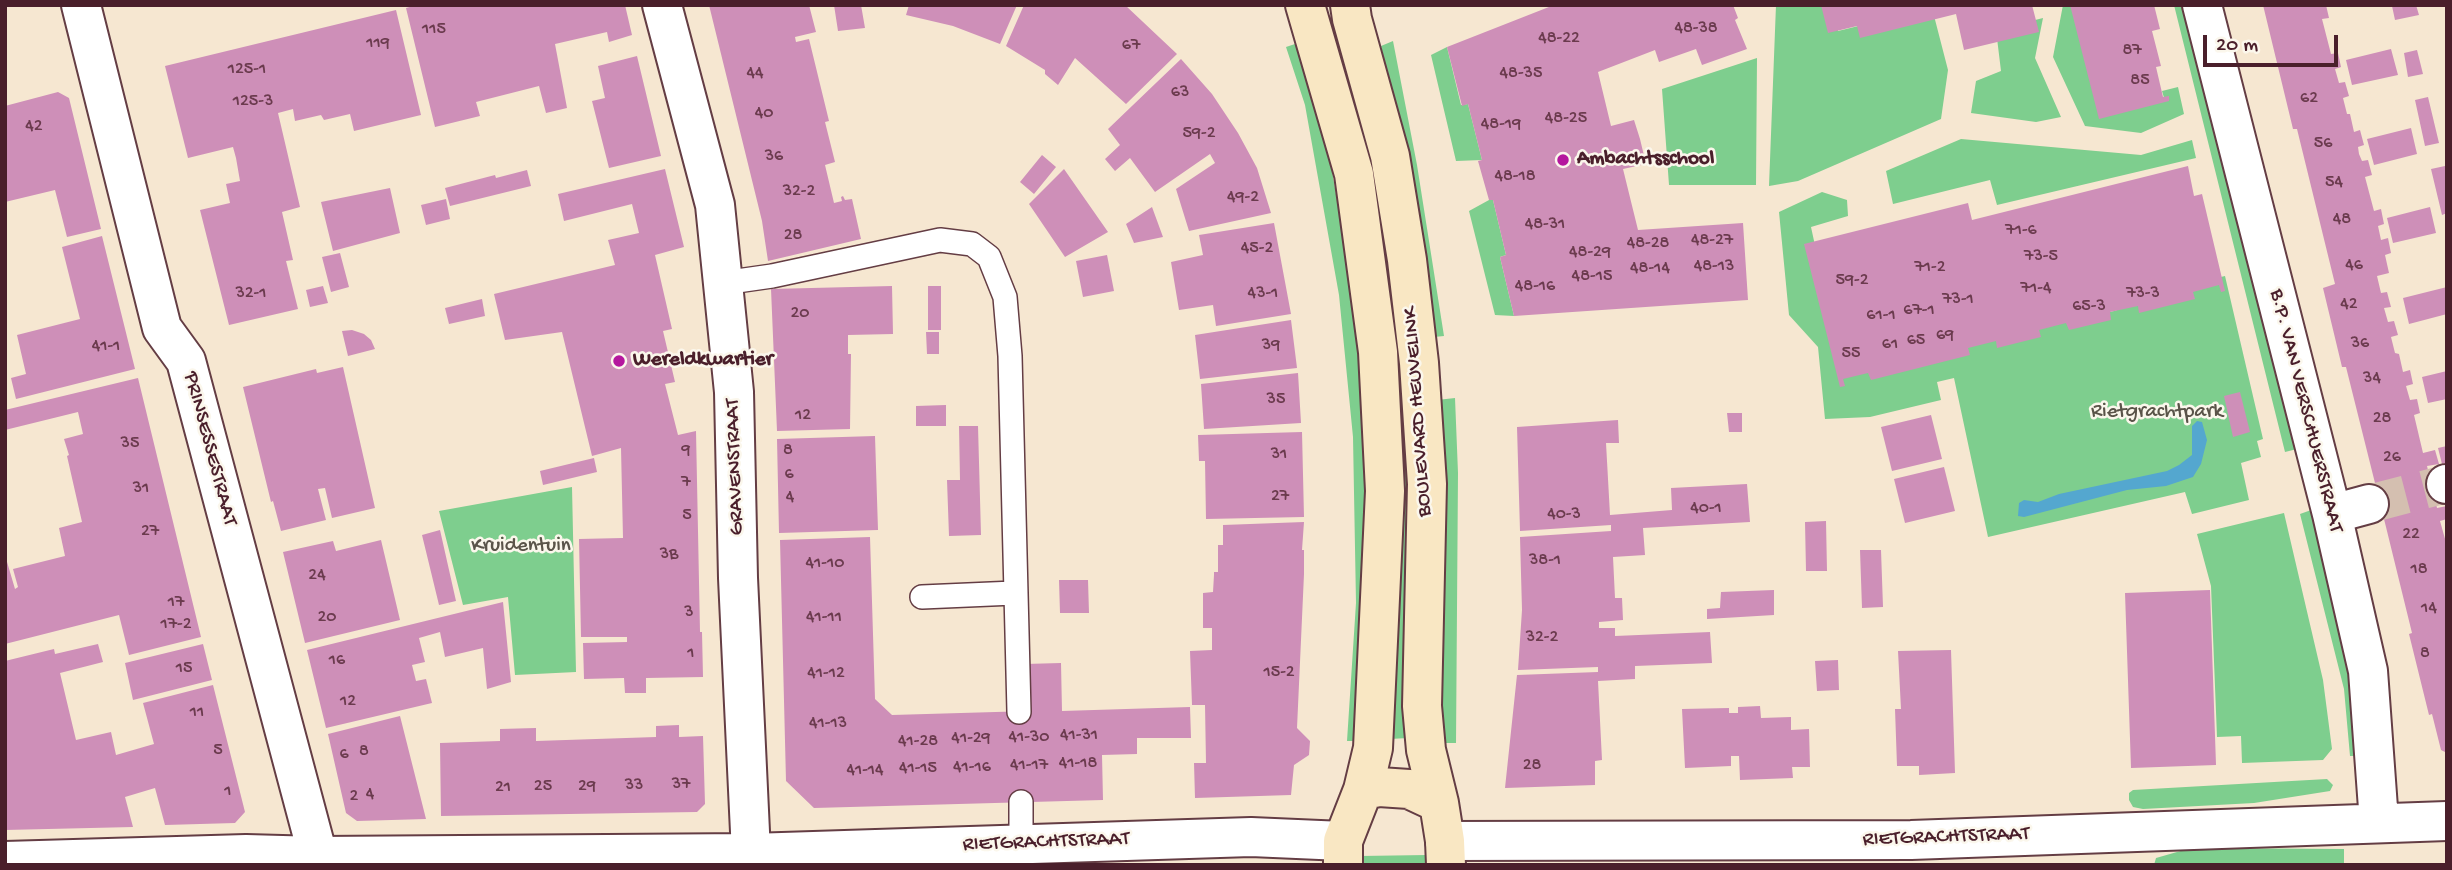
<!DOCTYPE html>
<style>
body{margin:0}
#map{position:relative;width:2452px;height:870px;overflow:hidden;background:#f6e7d1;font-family:"Gochi Hand",sans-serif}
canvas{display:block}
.frame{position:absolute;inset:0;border:7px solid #4a1f2b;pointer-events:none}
.scale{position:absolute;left:2203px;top:35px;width:135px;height:32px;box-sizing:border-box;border:4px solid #4a1f2b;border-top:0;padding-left:9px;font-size:21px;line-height:24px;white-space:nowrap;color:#4a1f2b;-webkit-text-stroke:5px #fbf7ec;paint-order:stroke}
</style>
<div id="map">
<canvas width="2452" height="870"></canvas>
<div class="frame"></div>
<div class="scale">20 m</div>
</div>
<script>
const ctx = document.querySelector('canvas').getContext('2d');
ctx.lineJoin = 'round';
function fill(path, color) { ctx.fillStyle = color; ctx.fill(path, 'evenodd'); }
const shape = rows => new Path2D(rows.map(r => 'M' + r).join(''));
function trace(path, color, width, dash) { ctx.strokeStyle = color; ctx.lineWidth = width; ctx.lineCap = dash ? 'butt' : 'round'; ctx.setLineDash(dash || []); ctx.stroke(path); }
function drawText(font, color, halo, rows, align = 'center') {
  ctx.font = font + ' "Gochi Hand",sans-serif'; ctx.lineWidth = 5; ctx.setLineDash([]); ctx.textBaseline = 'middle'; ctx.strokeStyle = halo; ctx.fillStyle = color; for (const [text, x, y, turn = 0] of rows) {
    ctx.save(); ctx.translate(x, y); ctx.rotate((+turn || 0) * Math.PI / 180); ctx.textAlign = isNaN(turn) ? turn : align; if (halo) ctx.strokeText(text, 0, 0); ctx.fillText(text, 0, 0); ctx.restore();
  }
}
fill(shape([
 [1776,5,1831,5,1838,31,1932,8,1948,70,1941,119,1798,181,1769,186],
 [2063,5,2072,5,2165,101,2162,91,2178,87,2184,114,2141,133,2085,126,2053,57],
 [2174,5,2187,5,2297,449,2285,452],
 [2043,18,2035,58,2061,117,2036,122,1971,113,1976,81,2001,71,1996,30],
 [1336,30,1385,199,1414,492,1408,738,1390,739,1397,574,1330,32],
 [1393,41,1417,165,1444,336,1434,337,1410,176,1381,46],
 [1298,43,1327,142,1358,322,1374,506,1358,741,1347,741,1356,603,1353,437,1339,295,1305,105,1286,47],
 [1447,47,1461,105,1468,104,1482,160,1456,161,1431,55],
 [1757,58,1756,185,1669,185,1662,89],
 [1961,139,2141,155,2192,140,2196,158,1997,205,1990,180,1893,204,1886,171],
 [1822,192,1847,200,1848,216,1811,227,1842,370,2114,311,2195,283,2225,276,2263,439,2257,441,2261,457,2241,463,2249,500,2192,514,2185,492,1988,537,1954,378,1937,382,1941,400,1870,417,1825,419,1818,347,1789,315,1779,212],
 [1489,200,1493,200,1506,255,1500,257,1514,316,1495,315,1469,211],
 [1455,398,1458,473,1456,743,1440,743,1437,400],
 [572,487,576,672,515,675,508,597,463,605,439,511],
 [2314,509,2353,688,2357,756,2350,756,2344,689,2300,514],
 [2284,513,2323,680,2332,749,2323,760,2242,763,2241,736,2217,737,2211,586,2197,534],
 [2327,779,2333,785,2330,791,2254,803,2143,809,2133,807,2129,800,2129,793,2133,790],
 [2191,848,2344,849,2344,865,2154,865,2156,858],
 [1427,855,1426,865,1360,865,1360,856]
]), '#7ece8e');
fill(shape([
 [2197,421,2202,422,2207,440,2201,464,2193,477,2166,486,2127,490,2024,517,2018,516,2019,503,2024,500,2038,502,2059,494,2167,471,2179,465,2192,455,2192,426]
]), '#54a7cf');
fill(shape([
 [417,5,625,5,632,35,609,42,607,32,555,44,567,108,546,113,539,86,476,102,480,116,435,127,406,8],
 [709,5,809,5,816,32,795,37,796,42,809,39,829,121,825,122,835,162,825,165,834,203,842,201,841,197,843,196,845,200,852,199,861,239,768,261,762,221],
 [834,5,861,5,865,28,838,31],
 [909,5,1017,5,1000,44,953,26,906,15],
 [1024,5,1125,5,1177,54,1126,104,1075,58,1058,85,1045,74,1045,70,1006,46],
 [1554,5,1733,5,1738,18,1735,20,1747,49,1702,65,1696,49,1659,62,1655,50,1598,72,1611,126,1634,120,1640,139,1646,164,1623,169,1638,230,1743,223,1748,300,1514,316,1500,257,1506,255,1493,200,1489,200,1478,161,1482,160,1468,104,1462,106,1447,47],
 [1821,5,2032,5,2039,32,1964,50,1956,14,1860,38,1857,26,1828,33],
 [2070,5,2154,5,2160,29,2152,31,2161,66,2156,67,2163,97,2169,96,2169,101,2099,119],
 [2263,5,2326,5,2329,18,2322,19,2331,54,2338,53,2341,67,2335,69,2339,83,2345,82,2349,96,2343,98,2347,114,2350,114,2354,132,2360,130,2364,145,2358,147,2359,154,2362,161,2368,160,2372,175,2365,177,2374,211,2381,209,2384,224,2378,226,2381,240,2388,238,2391,253,2385,255,2389,273,2377,276,2381,293,2387,292,2391,307,2384,308,2388,322,2394,321,2398,335,2391,337,2395,353,2399,354,2403,372,2410,370,2413,384,2406,386,2410,400,2417,399,2420,413,2414,415,2423,453,2435,450,2439,464,2427,466,2437,508,2447,506,2447,519,2440,521,2447,546,2447,753,2441,750,2432,714,2429,715,2409,634,2412,633,2386,527,2346,367,2342,367,2323,288,2335,284,2297,129,2293,129],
 [2397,5,2416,5,2419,15,2395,20,2392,6],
 [396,10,421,115,354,131,350,114,324,120,321,115,295,121,293,109,278,113,300,207,282,212,293,260,286,261,298,309,229,325,200,210,230,203,226,184,240,181,236,158,233,147,188,158,165,66],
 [2391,49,2398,75,2352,85,2346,60],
 [2417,50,2423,74,2408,77,2404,53],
 [637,56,661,156,609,168,592,101,605,98,598,66],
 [1181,59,1212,94,1238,133,1257,168,1271,213,1189,231,1176,189,1215,163,1210,154,1155,192,1130,158,1115,171,1105,159,1120,145,1108,129],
 [58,92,69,98,101,229,67,237,55,190,5,202,5,106],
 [2428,97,2439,143,2425,146,2415,100],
 [2411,128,2417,154,2374,165,2367,139],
 [1042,155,1056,167,1034,194,1020,182],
 [2188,166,2194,196,2202,194,2225,291,2221,292,2219,285,2193,292,2195,299,2139,313,2138,306,2110,312,2111,320,2069,330,2066,323,2039,330,2041,337,1997,348,1996,341,1968,348,1970,355,1871,380,1868,373,1843,379,1845,386,1840,387,1804,244,1968,203,1972,220],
 [2445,166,2447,213,2442,215,2431,169],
 [665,169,684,247,655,255,672,329,663,331,675,382,665,384,678,435,696,431,700,632,702,632,703,677,646,678,646,693,625,693,624,678,584,679,583,643,627,642,627,637,581,637,579,539,623,538,621,448,592,456,562,332,505,340,494,294,615,265,608,240,639,233,632,204,564,221,558,194],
 [1064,169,1108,232,1065,257,1029,204],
 [527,170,531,186,450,206,445,188,495,175,496,178],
 [390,188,400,233,333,251,321,202],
 [446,199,450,219,426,225,421,205],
 [1152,207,1163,237,1134,243,1126,224],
 [2430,207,2436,233,2393,243,2387,218],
 [1274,223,1291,314,1216,326,1213,305,1179,310,1171,262,1203,255,1199,235],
 [102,236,135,369,16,399,11,378,26,374,17,335,80,319,62,247],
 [340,253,349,287,331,292,322,257],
 [1107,255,1114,291,1083,297,1076,261],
 [323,286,328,303,310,307,306,290],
 [892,286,893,334,848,335,848,354,851,354,850,429,777,431,771,289],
 [928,286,941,286,941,330,928,330],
 [2447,287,2447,314,2409,324,2403,298],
 [482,299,485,316,449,324,445,308],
 [1291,320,1297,368,1200,379,1195,335],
 [352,330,364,334,371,340,375,349,348,356,342,331],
 [926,332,939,332,939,354,927,354],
 [343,367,375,508,332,518,325,488,318,489,326,520,281,531,273,501,271,502,243,387,316,369,317,373],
 [2447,371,2447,399,2428,403,2422,377],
 [1298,373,1301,423,1204,429,1201,384],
 [138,378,201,637,129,655,119,615,5,644,5,555,15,589,18,587,13,569,65,556,59,528,82,522,67,456,69,455,64,439,83,434,78,412,5,430,5,410],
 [2240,392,2250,432,2233,437,2224,396],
 [946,405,946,426,916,426,916,406],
 [1727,413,1742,413,1742,432,1729,432],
 [1931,415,1942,459,1892,471,1881,427],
 [1618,420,1619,443,1606,443,1610,515,1672,510,1671,488,1747,484,1750,522,1643,528,1645,555,1613,557,1615,598,1622,598,1623,620,1599,622,1599,628,1615,628,1615,636,1710,632,1712,663,1635,666,1635,679,1598,681,1602,760,1595,761,1595,785,1505,788,1517,675,1598,672,1598,667,1518,670,1522,610,1520,537,1611,531,1611,525,1520,531,1517,427],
 [959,426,978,426,981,535,949,536,947,480,960,480],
 [1302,432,1304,517,1206,519,1205,461,1199,461,1198,435],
 [875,436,878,530,779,533,777,439],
 [2447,446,2447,462,2442,464,2438,448],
 [594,458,597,472,543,485,540,471],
 [1944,467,1955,511,1905,523,1894,479],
 [1826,521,1827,571,1806,571,1805,522],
 [1304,522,1302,550,1304,550,1304,574,1297,728,1310,741,1309,755,1294,765,1291,795,1195,798,1194,763,1206,763,1205,705,1192,705,1190,651,1212,650,1212,628,1203,628,1203,593,1213,592,1214,575,1214,572,1218,572,1218,545,1223,545,1223,525],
 [440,530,456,601,439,605,422,535],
 [870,537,875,699,892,715,1030,711,1025,664,1061,663,1062,711,1190,707,1191,738,1137,738,1137,754,1102,755,1103,800,814,808,786,781,780,540],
 [381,540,400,620,305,643,283,552,333,541,336,551],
 [1860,550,1881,550,1883,607,1862,608],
 [1059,580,1088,580,1089,613,1060,613],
 [1774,590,1774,615,1707,619,1707,609,1720,608,1721,592],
 [2210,590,2216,765,2131,768,2125,593],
 [503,602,511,682,487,689,483,648,445,657,440,632,419,638,425,662,412,665,416,681,426,679,432,703,326,728,307,650],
 [98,644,103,662,60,673,76,740,111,732,116,755,154,744,143,703,213,685,245,812,235,823,165,825,155,788,125,797,133,827,5,830,5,661,54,649,55,654],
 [203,644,212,680,133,700,125,663],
 [1951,650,1955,773,1919,775,1919,766,1897,766,1895,709,1901,709,1898,651],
 [1838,660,1839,690,1817,691,1815,661],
 [1760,706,1761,718,1791,717,1791,730,1809,729,1810,767,1792,767,1793,778,1740,780,1739,756,1731,756,1731,766,1685,768,1682,709,1729,708,1729,713,1738,713,1738,707],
 [400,716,426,819,357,821,346,813,328,734],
 [679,725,679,737,703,736,705,804,697,812,441,816,440,743,500,741,500,729,536,728,536,741,656,737,656,726]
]), '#ce8fb8');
trace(shape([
 [2369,504,2446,484]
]), '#d4bfb0', 38, [38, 19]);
const service = shape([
 [723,283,772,276,940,240,972,244,989,257,1005,297,1010,356,1019,712],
 [922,597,1014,593],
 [1021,844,1021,802]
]);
const minor = shape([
 [81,5,162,328,186,361,318,856],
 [662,5,715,205,734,392,738,578,751,853],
 [2202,5,2332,514,2368,671,2379,822],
 [2446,484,2447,484],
 [2332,514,2369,504],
 [1445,841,1911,840,2447,821],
 [5,861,246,854,318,856,751,853,1251,837,1343,841]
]);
const secondary = shape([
 [1305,5,1354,174,1378,352,1385,491,1373,748,1363,790,1343,841,1343,865],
 [1350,5,1352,19,1390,156,1407,260,1419,363,1427,484,1422,706,1426,750,1439,803,1445,841,1446,865],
 [1363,790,1379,787,1409,789,1439,803]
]);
trace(service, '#643d44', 26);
trace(minor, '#643d44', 42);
trace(secondary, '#643d44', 42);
trace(service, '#fff', 23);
trace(minor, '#fff', 38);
trace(secondary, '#f9e7c3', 38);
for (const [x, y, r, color] of [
 [1563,160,7,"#b5179e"],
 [619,361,7,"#b5179e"]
]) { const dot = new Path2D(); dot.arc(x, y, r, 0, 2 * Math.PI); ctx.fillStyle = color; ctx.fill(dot); trace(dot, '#fbf7ec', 2.5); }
drawText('18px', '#6b3b4e', null, [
 ["48-38",1696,29],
 ["115",434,30],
 ["48-22",1559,39],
 ["119",378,44],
 ["67",1131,46],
 ["87",2132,51],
 ["125-1",247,70],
 ["44",755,74],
 ["48-35",1521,74],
 ["85",2140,81],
 ["63",1180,93],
 ["62",2309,99],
 ["125-3",253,102],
 ["40",764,114],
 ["48-25",1566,119],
 ["48-19",1501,125],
 ["42",34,127],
 ["59-2",1199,134],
 ["56",2323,144],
 ["36",774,157],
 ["48-18",1515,177],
 ["54",2334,183],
 ["32-2",799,192],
 ["49-2",1243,198],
 ["48",2342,220],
 ["48-31",1545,225],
 ["71-6",2021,231],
 ["28",793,236],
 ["48-27",1712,241],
 ["48-28",1648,244],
 ["45-2",1257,249],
 ["48-29",1590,253],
 ["73-5",2041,257],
 ["46",2354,266],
 ["48-13",1714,267],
 ["71-2",1930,268],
 ["48-14",1650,269],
 ["48-15",1592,277],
 ["59-2",1852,281],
 ["48-16",1535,287],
 ["71-4",2036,289],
 ["32-1",251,294],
 ["43-1",1263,294],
 ["73-3",2143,294],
 ["73-1",1958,300],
 ["42",2349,305],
 ["65-3",2089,307],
 ["67-1",1919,311],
 ["20",800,314],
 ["61-1",1881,316],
 ["69",1945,336],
 ["65",1916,341],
 ["36",2360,344],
 ["61",1890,345],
 ["39",1271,346],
 ["41-1",106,347],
 ["55",1851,354],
 ["34",2372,379],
 ["35",1276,400],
 ["12",803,416],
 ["28",2382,419],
 ["35",130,444],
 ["9",686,451],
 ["8",788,451],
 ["31",1279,455],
 ["26",2392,458],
 ["6",789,475],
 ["7",686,483],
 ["31",141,489],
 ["27",1280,497],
 ["4",790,498],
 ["40-1",1706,509],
 ["40-3",1564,515],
 ["5",687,516],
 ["27",150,532],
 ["22",2411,535],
 ["3B",669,555],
 ["38-1",1545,561],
 ["41-10",825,564],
 ["18",2419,570],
 ["24",317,576],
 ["17",176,603],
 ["14",2429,609],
 ["3",689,613],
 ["20",327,618],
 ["41-11",824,618],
 ["17-2",176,625],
 ["32-2",1542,638],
 ["1",691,654],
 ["8",2425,654],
 ["16",337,661],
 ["15",184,669],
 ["15-2",1279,673],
 ["41-12",826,674],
 ["12",348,702],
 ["11",197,713],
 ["41-13",828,724],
 ["41-31",1079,736],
 ["41-30",1029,738],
 ["41-29",971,739],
 ["41-28",918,742],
 ["5",218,751],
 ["8",364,752],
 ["6",344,755],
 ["41-18",1078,764],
 ["41-17",1029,766],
 ["28",1532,766],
 ["41-16",972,768],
 ["41-15",918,769],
 ["41-14",865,771],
 ["37",681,785],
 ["33",634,786],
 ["25",543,787],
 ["29",587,787],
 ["21",503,788],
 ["1",228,792],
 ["4",370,795],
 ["2",354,797]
]);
drawText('bold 21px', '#4a1f2b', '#fbf7ec', [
 ["Ambachtsschool",1577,160],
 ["Wereldkwartier",633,361]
], 'left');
drawText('21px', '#4a1f2b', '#fbf7ec', [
 ["B.P. VAN VERSCHUERSTRAAT",2305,411,76],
 ["BOULEVARD HEUVELINK",1419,412,-94],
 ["PRINSESSESTRAAT",209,449,75],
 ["GRAVENSTRAAT",736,467,-92],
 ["RIETGRACHTSTRAAT",1946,838,-2],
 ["RIETGRACHTSTRAAT",1046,843,-2]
]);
drawText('21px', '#5a5449', '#fbf7ec', [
 ["Rietgrachtpark",2157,413],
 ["Kruidentuin",521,547]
]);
</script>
